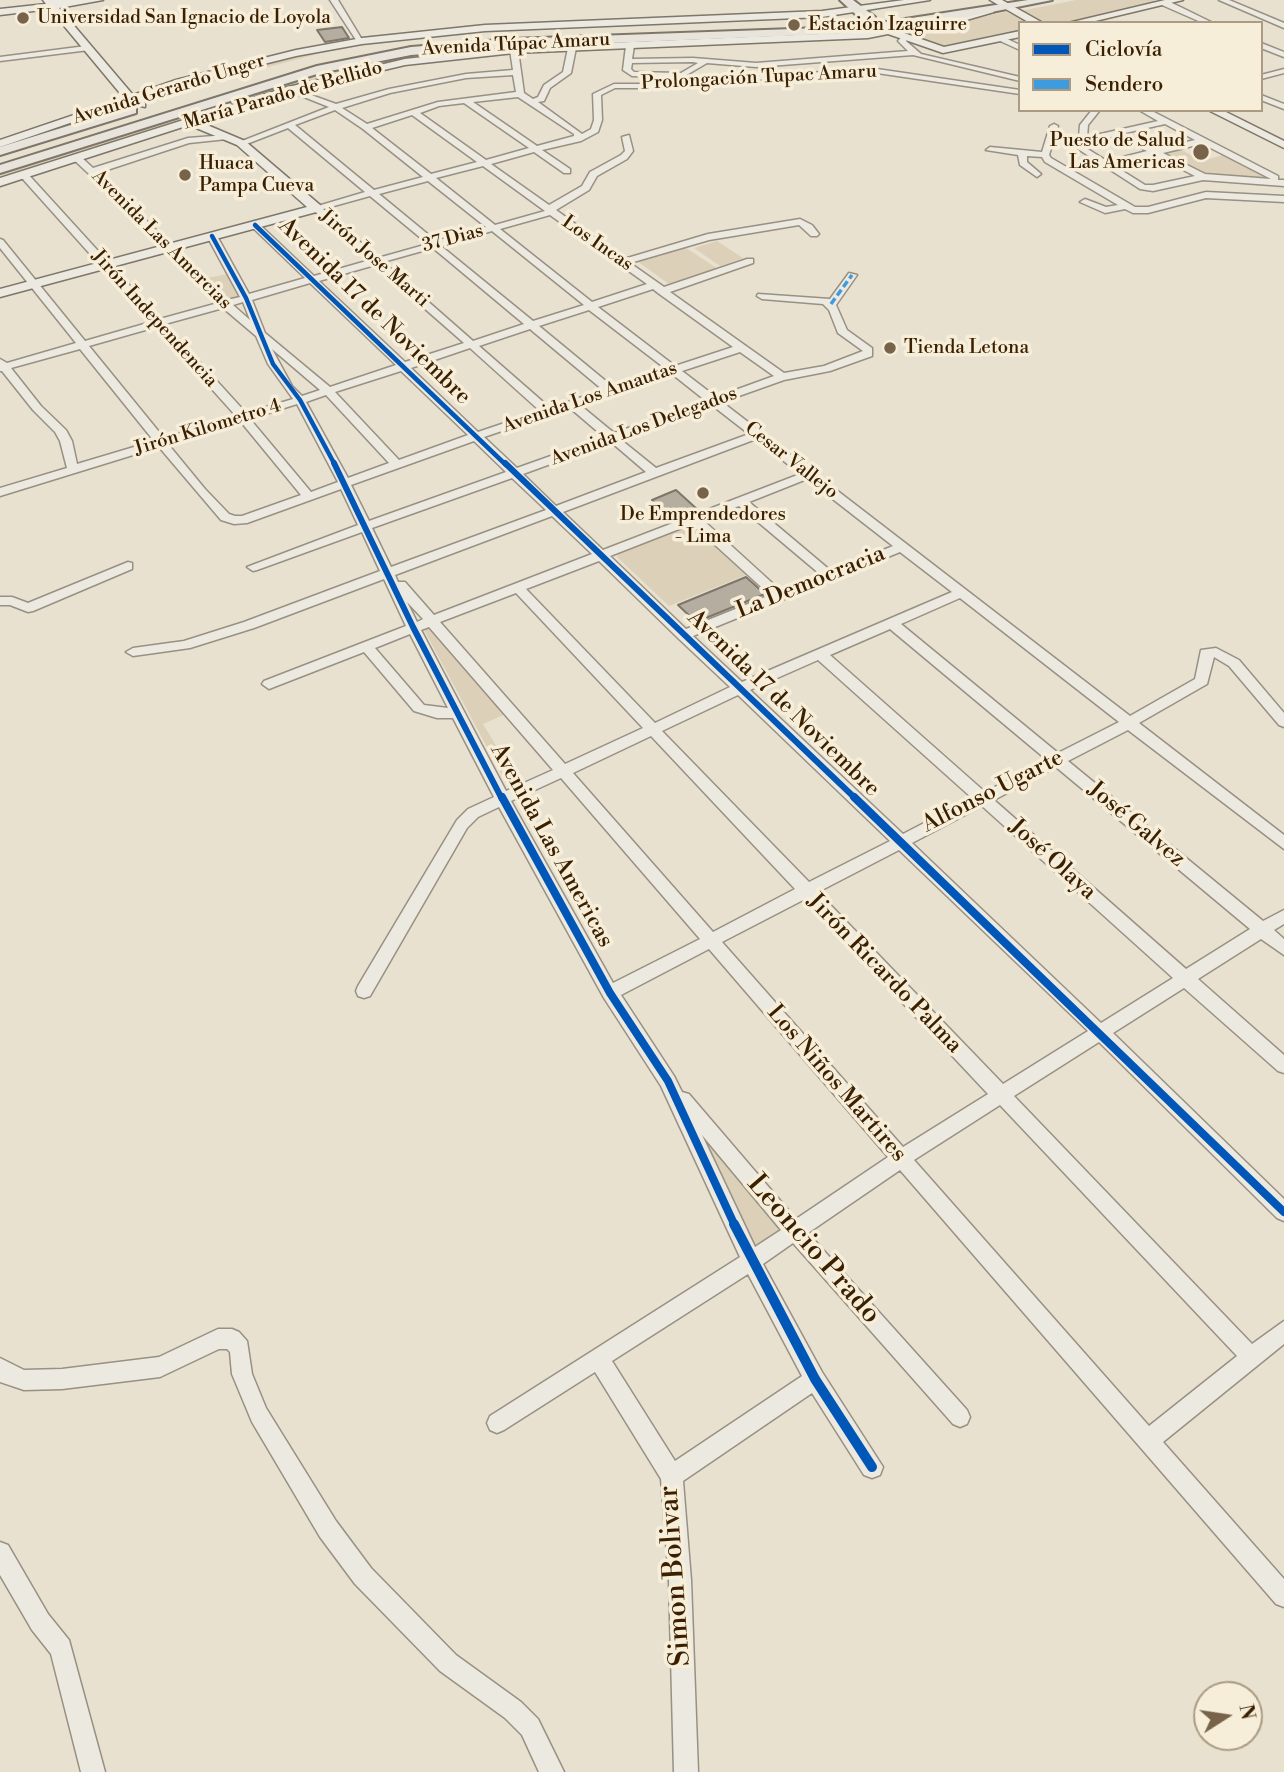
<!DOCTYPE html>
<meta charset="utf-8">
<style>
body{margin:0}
#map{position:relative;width:1284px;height:1772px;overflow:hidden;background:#e8e1d0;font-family:"Libre Bodoni",serif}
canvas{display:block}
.legend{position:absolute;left:1018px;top:21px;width:245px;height:91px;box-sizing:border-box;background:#f7eed9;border:2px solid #ab9b83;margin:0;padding:9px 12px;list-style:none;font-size:21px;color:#3a1f01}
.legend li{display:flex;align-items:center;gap:14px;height:35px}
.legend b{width:35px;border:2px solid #ab9b83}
.north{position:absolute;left:1193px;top:1681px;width:70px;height:70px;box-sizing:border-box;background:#f7eed9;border:2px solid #ab9b83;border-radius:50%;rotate:78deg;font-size:19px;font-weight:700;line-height:28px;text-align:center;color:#3a1f01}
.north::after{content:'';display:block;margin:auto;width:24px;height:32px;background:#776349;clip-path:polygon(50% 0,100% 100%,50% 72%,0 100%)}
</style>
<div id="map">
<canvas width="1284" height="1772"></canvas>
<ul class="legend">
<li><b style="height:9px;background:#0057b8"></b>Ciclovía</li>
<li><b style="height:9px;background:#3e9bdd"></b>Sendero</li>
</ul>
<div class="north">N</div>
</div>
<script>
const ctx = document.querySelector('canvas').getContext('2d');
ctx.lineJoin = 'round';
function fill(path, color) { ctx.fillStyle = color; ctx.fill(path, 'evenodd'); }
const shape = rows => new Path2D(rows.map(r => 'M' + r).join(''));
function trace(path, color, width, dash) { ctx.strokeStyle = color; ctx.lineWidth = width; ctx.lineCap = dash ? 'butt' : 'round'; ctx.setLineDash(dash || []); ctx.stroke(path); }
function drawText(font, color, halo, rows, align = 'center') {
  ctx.font = font + ' "Libre Bodoni",serif'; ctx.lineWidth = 7; ctx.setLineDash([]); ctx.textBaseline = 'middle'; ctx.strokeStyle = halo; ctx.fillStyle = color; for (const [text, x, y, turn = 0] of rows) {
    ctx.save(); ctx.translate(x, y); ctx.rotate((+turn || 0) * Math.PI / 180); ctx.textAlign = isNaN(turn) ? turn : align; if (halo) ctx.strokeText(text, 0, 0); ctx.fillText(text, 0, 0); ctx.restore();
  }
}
fill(shape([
 [1076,0,1154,0,1159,2,1064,23,1043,23,1020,11],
 [1006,12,1034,23,1020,23,1020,33,943,49,904,32],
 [753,37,473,52,321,80,59,164,0,176,0,170,317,71,447,47],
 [385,41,325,52,167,94,159,90,251,64,341,46],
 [1180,149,1202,161,1223,155,1270,179,1201,174,1162,154],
 [717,241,743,258,720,266,694,248],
 [683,246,718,269,669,284,637,261],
 [227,274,239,296,224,300,202,279],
 [685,527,700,529,751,573,669,606,617,557,619,552],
 [431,623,508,713,483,724,518,782,509,788,422,626],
 [676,1094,790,1231,752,1259]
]), '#dcd0b8');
const building = shape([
 [342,27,349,38,325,42,317,30,342,27],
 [676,490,698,510,673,520,652,500,676,490],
 [746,577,765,594,696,622,678,605,746,577]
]);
fill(building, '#b4ada0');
trace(building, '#7e7669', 2);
const street = shape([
 [330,0,338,0,364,43,358,43,330,0],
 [1219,0,1229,0,1284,23,1284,28,1219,0],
 [1162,1,1168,1,1213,23,1203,23,1162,5,1162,1],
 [903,35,909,35,906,41,921,54,1020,77,1020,81,913,55,756,67,707,63,683,77,632,76,623,70,626,46,630,44,634,46,632,59,693,58,756,63,908,51,898,41,903,35],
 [693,62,698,63,681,73,634,72,631,69,632,63,693,62],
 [1001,36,1020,45,1020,50,998,40,1001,36],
 [1261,43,1284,52,1284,57,1261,48,1261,43],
 [86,46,89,50,0,61,0,57,86,46],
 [572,46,576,48,571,73,550,88,544,101,538,102,582,134,591,129,594,120,593,94,614,84,688,84,718,78,877,69,1020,90,1020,94,877,73,718,82,688,88,615,88,601,95,602,120,598,132,581,141,542,150,570,169,570,173,564,173,534,152,491,164,549,205,582,186,590,172,621,155,625,151,622,137,629,135,633,151,627,159,597,176,589,190,556,210,624,259,708,234,800,219,812,225,819,234,817,236,811,236,799,225,709,240,630,263,664,287,747,259,753,259,753,263,670,292,784,373,824,366,863,351,838,333,829,310,823,304,762,299,757,296,758,294,830,299,849,273,857,275,836,305,847,330,872,348,872,356,830,371,784,380,722,402,1130,716,1195,679,1201,650,1216,648,1239,660,1284,713,1284,727,1279,725,1229,666,1214,657,1207,684,1139,723,1284,835,1284,849,1128,730,1068,761,1263,921,1284,910,1284,924,1274,930,1284,939,1284,955,1261,939,1198,979,1284,1055,1284,1073,1278,1071,1184,988,1113,1033,1284,1199,1284,1221,1277,1218,1099,1042,1014,1096,1252,1344,1284,1321,1284,1344,1163,1442,1284,1579,1284,1607,1276,1604,900,1170,808,1233,967,1410,970,1417,967,1424,960,1427,953,1424,793,1243,763,1264,822,1372,883,1467,880,1475,872,1478,864,1475,812,1393,683,1481,691,1580,698,1772,674,1772,669,1580,661,1479,595,1372,504,1430,497,1433,490,1430,487,1423,490,1416,740,1257,661,1086,604,998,499,807,478,817,467,828,370,996,364,998,358,996,356,991,358,986,457,820,468,809,494,797,453,718,437,718,414,711,364,652,274,687,269,689,262,684,264,681,406,626,384,579,254,628,190,648,133,656,126,652,133,648,184,641,244,622,380,571,362,532,257,570,253,571,247,567,358,525,341,489,247,523,234,524,221,520,159,447,0,496,0,488,67,468,60,441,55,432,33,410,2,371,0,371,0,359,7,363,76,343,0,248,0,239,3,240,85,341,151,322,21,177,21,173,27,173,160,319,218,303,131,213,74,160,74,156,80,156,93,168,188,138,227,135,227,139,189,143,98,173,227,300,240,297,207,236,209,234,217,236,249,294,305,278,252,227,252,223,258,223,314,276,370,260,311,208,365,192,288,128,244,145,237,143,329,107,289,91,289,87,336,104,389,89,466,74,513,70,510,50,514,48,518,50,524,93,533,99,538,97,544,85,563,72,568,48,572,46],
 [513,75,516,92,438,102,367,124,342,108,390,93,466,78,513,75],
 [518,97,574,134,574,136,537,146,473,102,518,97],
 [464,103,529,148,486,160,420,113,439,106,464,103],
 [335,110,363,129,423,177,374,190,295,125,335,110],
 [412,115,477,162,431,174,372,128,412,115],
 [483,166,545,211,495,225,436,178,483,166],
 [428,181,486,227,436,241,379,194,428,181],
 [370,196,428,244,378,258,323,209,370,196],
 [550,215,647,284,592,302,500,229,550,215],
 [492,231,584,305,533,321,441,246,492,231],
 [433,248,524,324,473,341,383,262,433,248],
 [375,265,464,343,405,362,319,281,375,265],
 [310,283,396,365,330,387,265,333,252,300,310,283],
 [653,289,658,293,733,347,675,366,598,307,653,289],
 [243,302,250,320,233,305,243,302],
 [223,308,256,336,268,364,293,399,246,413,165,324,223,308],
 [589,310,666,369,613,387,539,326,589,310],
 [156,327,236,416,164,438,89,346,156,327],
 [530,329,603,390,550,408,479,346,530,329],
 [470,348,540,411,478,432,411,368,470,348],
 [80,349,154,441,77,464,72,441,66,430,41,406,11,368,80,349],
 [272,349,320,390,302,396,292,386,272,349],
 [740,352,774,376,716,397,682,371,740,352],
 [401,371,468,435,399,460,335,392,401,371],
 [672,374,706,401,614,433,580,405,672,374],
 [326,395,389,463,348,478,306,402,326,395],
 [297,404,338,482,311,492,250,419,297,404],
 [713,406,749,434,656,468,620,439,713,406],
 [570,408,604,437,517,468,484,437,570,408],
 [241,422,301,495,242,516,235,516,229,514,205,489,168,444,241,422],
 [756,439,800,474,603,550,563,512,756,439],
 [474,441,506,472,369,521,351,485,474,441],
 [611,442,646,472,556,506,523,474,611,442],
 [512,478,546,510,391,567,372,528,512,478],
 [807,479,893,546,831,571,749,502,807,479],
 [739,506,821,575,781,591,703,520,739,506],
 [552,516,592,554,434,615,405,582,398,582,395,575,552,516],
 [692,524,770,595,686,629,610,556,692,524],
 [900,552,952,592,742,682,693,636,900,552],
 [599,561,678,638,730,687,655,723,526,589,599,561],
 [516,593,643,728,565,764,440,622,516,593],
 [960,598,1119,722,1058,753,901,624,960,598],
 [407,602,423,619,417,622,407,602],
 [429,627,553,770,506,791,421,630,429,627],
 [890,629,1047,760,985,792,830,655,890,629],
 [410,634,448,708,424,705,375,648,410,634],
 [818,660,972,798,903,834,750,690,818,660],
 [738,695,890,841,809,882,662,731,738,695],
 [651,736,795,889,713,932,573,773,651,736],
 [1056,767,1250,929,1186,969,994,800,1056,767],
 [561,778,700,939,613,983,511,801,561,778],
 [982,806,1173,978,1101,1023,912,843,982,806],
 [899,850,1088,1031,1003,1084,818,892,899,850],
 [805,899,988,1094,903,1147,722,942,805,899],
 [709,949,888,1157,796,1219,689,1094,682,1092,674,1076,621,995,709,949],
 [1000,1105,1237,1356,1149,1426,914,1160,1000,1105],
 [702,1135,781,1230,755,1247,702,1135],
 [748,1274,802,1376,675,1461,612,1361,748,1274],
 [1284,69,1284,73,1261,79,1261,75,1284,69],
 [1261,95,1284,104,1284,109,1261,100,1261,95],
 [1092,110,1100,110,1088,125,1087,137,1158,121,1139,110,1150,110,1278,176,1278,180,1284,180,1284,186,1203,180,1153,191,1140,189,1078,149,1080,125,1092,110],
 [1165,124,1195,140,1156,149,1125,133,1165,124],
 [1116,136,1147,151,1107,161,1086,148,1087,142,1116,136],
 [1201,144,1201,143,1271,179,1205,174,1163,153,1201,144],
 [1154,155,1195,176,1153,185,1145,185,1113,165,1154,155],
 [1054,124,1058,126,1049,155,1051,158,1135,207,1148,207,1206,192,1284,196,1284,202,1206,198,1148,213,1133,213,1125,209,1105,213,1080,202,1085,199,1106,207,1118,205,1045,162,1042,157,1027,156,1027,162,1041,174,1037,177,1020,165,1018,155,986,150,990,147,1042,152,1050,126,1054,124],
 [128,562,132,563,132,569,33,611,28,612,10,605,0,605,0,597,12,597,28,603,128,562],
 [218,1329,232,1329,239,1332,247,1341,252,1374,266,1408,336,1521,371,1568,456,1655,521,1702,538,1719,564,1772,539,1772,522,1735,505,1718,440,1671,355,1584,320,1537,252,1422,232,1374,230,1352,227,1349,219,1349,160,1377,62,1389,24,1390,0,1382,0,1358,24,1370,62,1369,159,1357,218,1329],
 [0,1542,8,1545,48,1614,69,1640,105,1772,81,1772,51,1654,32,1630,0,1575,0,1542]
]);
const secondary = shape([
 [43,0,103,0,59,8,133,95,176,80,296,50,362,38,485,25,822,11,904,0,930,0,822,17,485,31,362,44,296,56,184,84,138,100,145,103,145,107,128,103,0,147,0,140,124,98,50,9,0,15,0,9,46,4,43,0],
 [990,0,1002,0,1043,23,1030,23,990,0],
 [1165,0,1183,0,1087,23,1068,23,1165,0],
 [991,7,994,12,963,21,901,32,944,47,1020,31,1020,37,943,53,888,34,868,38,514,53,405,65,295,91,200,122,245,141,320,205,320,211,0,297,0,289,307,207,237,145,189,125,0,186,0,178,288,87,405,59,514,47,868,32,959,16,991,7],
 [1208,110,1222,110,1284,141,1284,148,1208,110]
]);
const primary = shape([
 [840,0,853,0,875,17,873,24,1028,0,1052,0,926,25,855,33,511,47,411,55,320,73,0,173,0,165,317,66,411,47,511,39,849,27,864,22,840,0],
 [132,106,136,107,136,113,0,155,0,147,132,106]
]);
trace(street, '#989083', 3);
trace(secondary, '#7e7669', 3);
trace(primary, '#7e7669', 4);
fill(street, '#ece9e0');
fill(secondary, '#ece9e0');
fill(primary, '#e9e4db');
trace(shape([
 [831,304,852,275]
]), '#3e9bdd', 3.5, [7, 3.5]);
trace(shape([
 [255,225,506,465],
 [212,236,246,298,273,364,300,400,335,465]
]), '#0057b8', 4.5);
trace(shape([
 [334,463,413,627,502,799],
 [505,463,856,799]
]), '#0057b8', 6);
trace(shape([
 [502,797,610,993,668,1081,735,1226],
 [854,797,1284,1212]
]), '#0057b8', 8);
trace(shape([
 [734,1224,815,1379,872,1467]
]), '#0057b8', 10);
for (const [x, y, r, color] of [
 [23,18,7,"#776349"],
 [794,25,7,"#776349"],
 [1201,152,9,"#776349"],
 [185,175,7,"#776349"],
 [890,348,7,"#776349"],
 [703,493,7,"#776349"]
]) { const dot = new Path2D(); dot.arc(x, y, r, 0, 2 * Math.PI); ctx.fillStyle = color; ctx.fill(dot); trace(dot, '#f7eed9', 2.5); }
drawText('19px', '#3a1f01', '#f7eed9', [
 ["Universidad San Ignacio de Loyola",37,18],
 ["Estación Izaguirre",808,25],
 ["Puesto de Salud",1185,141,"right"],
 ["Las Americas",1185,163,"right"],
 ["Huaca",199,164],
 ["Pampa Cueva",199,186],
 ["Tienda Letona",904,348],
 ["De Emprendedores",703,515,"center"],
 ["- Lima",703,537,"center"]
], 'left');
drawText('19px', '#3a1f01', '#f7eed9', [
 ["Avenida Túpac Amaru",516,45,-3],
 ["Prolongación Tupac Amaru",759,78,-3],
 ["Avenida Gerardo Unger",169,90,-17],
 ["María Parado de Bellido",283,96,-16],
 ["37 Dias",453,239,-15],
 ["Avenida Las Amercias",161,240,45],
 ["Los Incas",597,244,35],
 ["Jirón Jose Marti",374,259,41],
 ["Jirón Independencia",154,319,48],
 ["Avenida Los Amautas",590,398,-19],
 ["Avenida Los Delegados",644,427,-20],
 ["Jirón Kilometro 4",208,428,-17],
 ["Cesar Vallejo",791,461,38]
]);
drawText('23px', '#3a1f01', '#f7eed9', [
 ["Avenida 17 de Noviembre",374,312,44],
 ["La Democracia",811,583,-22],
 ["Avenida 17 de Noviembre",783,704,44],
 ["Alfonso Ugarte",993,792,-27],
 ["José Galvez",1136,825,40],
 ["Avenida Las Americas",551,846,61],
 ["José Olaya",1052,860,42],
 ["Jirón Ricardo Palma",884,974,46],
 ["Los Niños Martires",836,1084,49]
]);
drawText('28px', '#3a1f01', '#f7eed9', [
 ["Leoncio Prado",813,1250,49],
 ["Simon Bolivar",676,1576,-94]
]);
</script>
